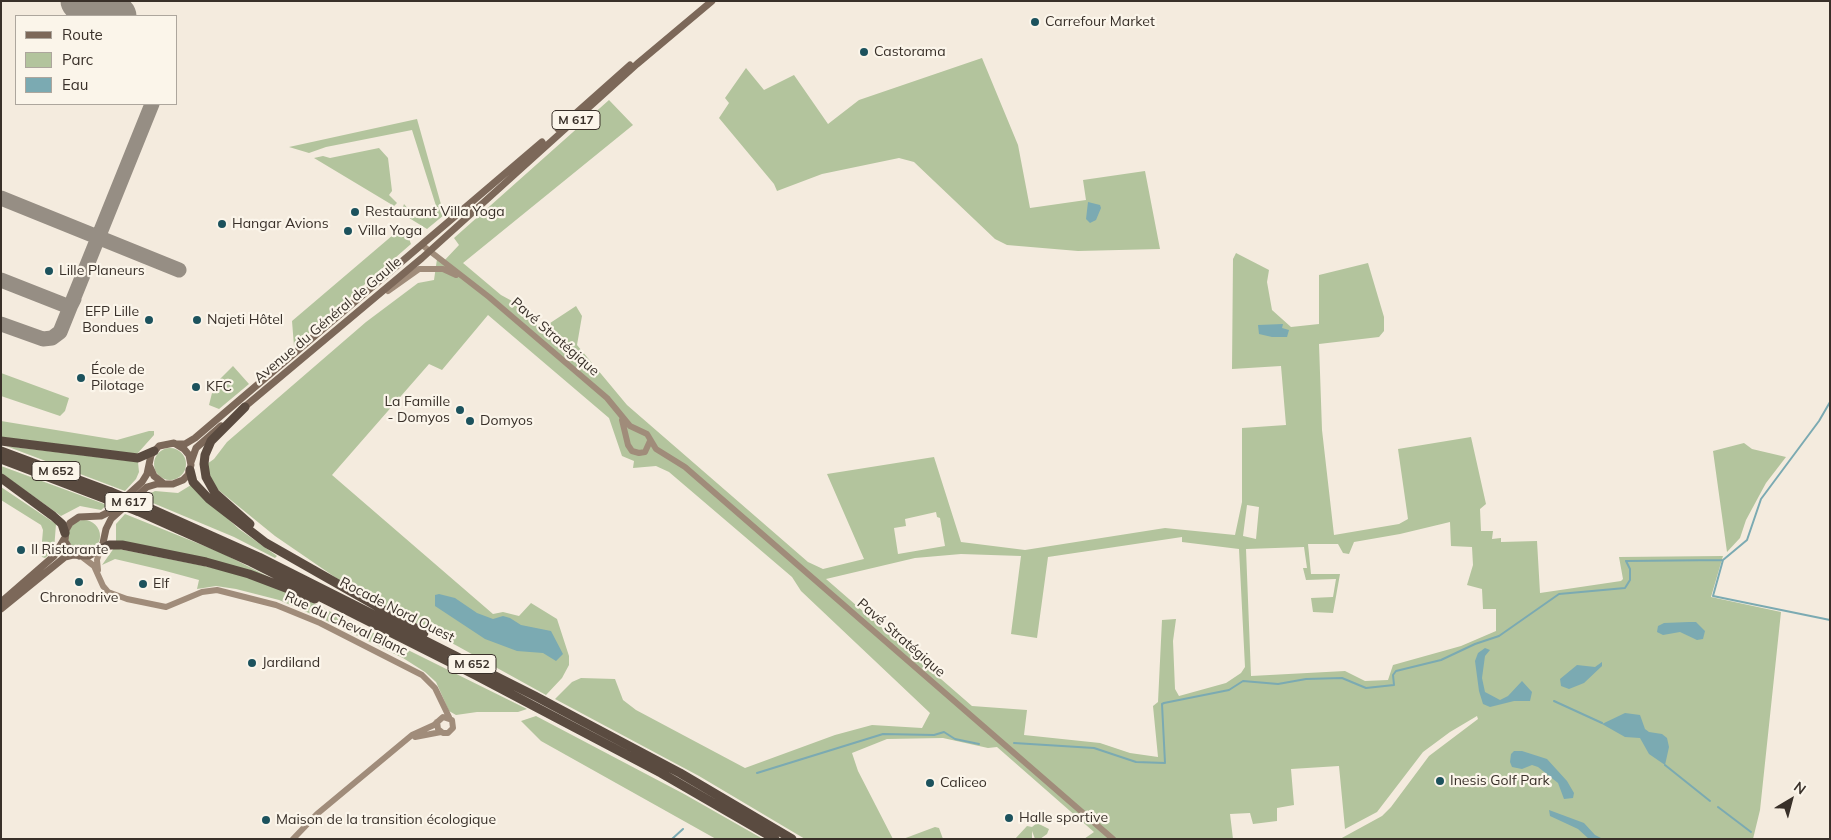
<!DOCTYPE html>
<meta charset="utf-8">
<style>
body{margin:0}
#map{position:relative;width:1831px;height:840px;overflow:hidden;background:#f4ebde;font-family:Mulish,sans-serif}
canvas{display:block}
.frame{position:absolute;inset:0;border:2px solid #393029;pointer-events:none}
.legend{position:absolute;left:15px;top:15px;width:162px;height:90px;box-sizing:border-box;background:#fbf5ea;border:1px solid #ada69d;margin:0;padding:6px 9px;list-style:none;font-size:15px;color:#393029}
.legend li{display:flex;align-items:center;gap:10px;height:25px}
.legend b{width:25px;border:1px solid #ada69d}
.north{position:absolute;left:1766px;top:775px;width:50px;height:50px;-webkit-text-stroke:4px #fbf5ea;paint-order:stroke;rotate:37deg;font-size:14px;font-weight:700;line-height:20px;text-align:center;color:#393029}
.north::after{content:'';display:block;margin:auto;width:18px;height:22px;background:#393029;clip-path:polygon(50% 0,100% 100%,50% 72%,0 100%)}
</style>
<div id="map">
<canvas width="1831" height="840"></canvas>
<div class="frame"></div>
<ul class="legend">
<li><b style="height:6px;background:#7c6859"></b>Route</li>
<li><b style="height:14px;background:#b3c49d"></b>Parc</li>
<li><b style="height:14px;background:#7baab2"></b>Eau</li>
</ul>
<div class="north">N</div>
</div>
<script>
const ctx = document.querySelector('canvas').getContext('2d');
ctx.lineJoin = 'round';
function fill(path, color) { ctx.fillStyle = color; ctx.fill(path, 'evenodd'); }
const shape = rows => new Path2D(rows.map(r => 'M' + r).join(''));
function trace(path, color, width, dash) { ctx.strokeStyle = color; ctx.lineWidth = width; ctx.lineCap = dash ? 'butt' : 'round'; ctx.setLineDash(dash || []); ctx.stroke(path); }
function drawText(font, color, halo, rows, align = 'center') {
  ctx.font = font + ' Mulish,sans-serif'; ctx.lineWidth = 4.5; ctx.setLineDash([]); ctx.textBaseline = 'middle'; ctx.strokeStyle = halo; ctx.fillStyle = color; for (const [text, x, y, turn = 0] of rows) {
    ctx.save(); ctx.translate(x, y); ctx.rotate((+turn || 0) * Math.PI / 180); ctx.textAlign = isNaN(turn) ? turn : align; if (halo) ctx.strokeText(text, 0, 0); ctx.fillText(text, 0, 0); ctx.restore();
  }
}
fill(shape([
 [982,58,1018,145,1030,208,1086,200,1083,180,1145,171,1160,249,1078,251,1007,245,995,239,914,162,899,158,822,174,777,191,774,184,719,118,729,103,725,98,746,68,764,90,794,75,828,124,859,100],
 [609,100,633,125,463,263,501,295,512,301,541,329,576,306,582,316,577,345,627,405,808,562,823,569,864,559,827,474,934,457,961,542,1025,550,1165,528,1235,535,1242,502,1242,428,1286,425,1281,366,1232,369,1233,259,1236,253,1269,270,1267,282,1272,310,1291,327,1319,324,1319,275,1368,263,1384,317,1384,331,1379,337,1319,344,1322,430,1334,535,1399,524,1408,519,1398,449,1471,437,1486,504,1480,509,1481,531,1493,531,1492,539,1501,538,1501,542,1537,541,1540,593,1621,581,1623,579,1619,557,1723,556,1711,597,1781,612,1760,810,1753,839,1340,839,1382,816,1391,807,1429,756,1478,719,1477,716,1450,732,1423,752,1377,812,1345,829,1339,766,1291,769,1294,805,1277,808,1277,821,1253,824,1250,813,1230,814,1233,839,1084,839,1094,832,997,747,988,748,943,738,887,739,852,753,858,771,893,839,805,839,699,776,555,699,572,682,581,678,615,679,623,700,636,710,745,768,835,735,872,725,922,728,930,713,801,591,792,577,669,472,656,466,633,468,634,461,622,456,609,418,488,315,442,370,429,364,332,475,493,614,503,612,519,616,531,603,557,619,569,656,569,665,562,678,546,695,345,584,275,536,216,488,209,476,207,464,214,459,227,442,366,322,418,283,434,280,437,259,442,263,459,245,454,238],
 [1247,505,1259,507,1256,539,1243,536],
 [936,512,937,517,940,518,945,546,898,554,894,528,906,526,905,519],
 [1450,522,1451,546,1472,547,1473,565,1467,585,1482,589,1483,609,1496,609,1496,631,1461,646,1393,665,1388,680,1365,681,1345,671,1251,676,1246,549,1304,547,1307,568,1303,568,1306,580,1336,579,1333,597,1311,598,1313,612,1333,613,1340,574,1311,574,1308,544,1338,544,1343,553,1349,554,1354,542,1400,534],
 [1182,537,1182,542,1239,549,1245,667,1241,673,1226,683,1179,696,1175,689,1173,641,1176,619,1162,620,1158,702,1153,706,1158,757,1130,753,1100,743,1024,735,1027,710,972,706,826,579,915,558,961,554,1021,556,1011,634,1037,638,1048,557],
 [417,119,444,215,427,229,401,213,404,204,416,218,437,209,412,130,326,147,309,153,289,147],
 [379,148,388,158,392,191,389,195,397,203,394,206,314,158,323,156,330,158],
 [400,229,408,236,411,244,294,346,292,321],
 [233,366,249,384,219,409,209,405,214,385],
 [1,373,69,398,65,411,60,416,1,396],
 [1,421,117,440,149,431,154,431,154,435,137,454,1,437],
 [1744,443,1752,449,1786,457,1766,483,1746,520,1740,538,1727,552,1713,451],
 [6,446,138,462,139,472,136,479,125,491],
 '154 464a16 16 0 1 1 32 0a16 16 0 1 1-32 0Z',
 [1,466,107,505,101,510,80,506,61,516,1,473],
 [191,485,239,529,277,556,275,558,234,537,141,498,155,491,178,493],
 [1,487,56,524,54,550,45,558,42,557,41,553,43,530,41,525,1,500],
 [125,514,222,553,269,577,269,579,116,541,116,524],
 '68 536a16 16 0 1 1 32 0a16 16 0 1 1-32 0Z',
 [114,548,209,567,249,577,297,595,527,709,518,712,477,712,456,715,449,711,436,682,425,672,403,658,325,620,279,600,236,589,216,586,197,589,199,580,162,570,115,559,102,565],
 [536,716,684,794,763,839,716,839,541,741,521,721],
 [1037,823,1049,829,1047,834,1040,839,1035,839,1032,831,1032,839,1015,839,1027,826,1032,827],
 [935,827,939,828,943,839,903,839]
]), '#b3c49d');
fill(shape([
 [1088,202,1100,205,1101,208,1096,220,1090,223,1086,219],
 [1283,324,1282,328,1289,330,1287,337,1272,337,1259,334,1258,325],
 [439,594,455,598,477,613,493,619,503,616,510,618,521,625,551,631,563,654,556,661,543,653,517,651,485,639,435,606,435,595],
 [1689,622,1696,622,1705,631,1703,639,1697,640,1680,632,1663,635,1657,632,1658,626,1664,623],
 [1485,648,1490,650,1485,656,1482,678,1485,692,1500,700,1508,696,1522,681,1532,692,1530,701,1514,701,1490,707,1483,704,1479,691,1475,661,1478,653],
 [1602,662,1602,666,1584,683,1569,689,1561,686,1560,679,1577,665,1595,667],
 [1625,713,1640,715,1645,729,1649,732,1662,734,1667,738,1669,747,1665,765,1649,754,1640,738,1625,737,1602,724],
 [1514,751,1522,751,1547,759,1567,781,1574,793,1573,798,1564,799,1558,783,1538,767,1532,765,1522,769,1512,767,1510,762,1511,754],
 [1549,810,1584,823,1595,835,1603,839,1589,839,1578,829,1550,816]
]), '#7baab2');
trace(shape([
 [1723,560,1713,596,1830,620],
 [1554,701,1602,723],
 [1014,743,1094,748,1136,762,1165,763,1162,704,1164,703,1229,690,1243,681,1278,684,1306,679,1342,678,1366,688,1394,685,1393,675,1396,671,1441,660,1475,644,1499,636,1559,594,1625,588,1630,580,1630,569,1626,561,1723,560,1747,540,1761,499,1819,421,1830,402],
 [1665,765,1710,801],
 [757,773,883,734,934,735,944,732,955,739,979,744],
 [1718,807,1751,832],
 [672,839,683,829]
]), '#7baab2', 2);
trace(shape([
 [1,198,179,270],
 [1,280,67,306,71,305,74,299],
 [1,324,43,339,52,338,60,332,152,104]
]), '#968e84', 15);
trace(shape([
 [80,1,117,16]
]), '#968e84', 39);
trace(shape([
 [422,245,489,297,607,398,630,426,647,434,656,449,685,467,1113,839],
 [388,291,419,269,443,269,456,275],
 [622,420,628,445,632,451,639,453,645,452,650,441],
 [81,556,94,566,103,586,108,592,127,599,166,607,202,592,217,590,276,605,320,623,422,675,435,688,449,717],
 [98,570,97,560,100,550],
 [415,737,441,732],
 [293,839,317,814,412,735,434,725,443,717,452,720,453,728,448,733,443,733,438,729,437,722]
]), '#a08c7a', 6);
trace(shape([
 [558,129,630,65],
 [242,409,422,258,637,64,712,1],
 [176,444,185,444,195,438,542,142],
 [191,462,196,448,221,426],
 [149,465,154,476,163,483],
 [1,602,54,556,64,539],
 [1,609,65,557,73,555,84,556,89,556,98,551,103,543,106,529,111,519,147,487,157,484,173,484,183,480,188,475,191,465,189,455,184,449,174,443,159,446,151,455,147,474,142,482,109,512,101,516,79,517,70,523,66,530,65,541,71,551,79,556]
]), '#7c6859', 7);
trace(shape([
 [245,407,211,441,205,455,204,464,206,477,215,493,250,524],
 [1,441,138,458,154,451],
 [1,451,111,492],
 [1,459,106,499],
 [190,470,193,482,209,499,266,543,424,633],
 [1,478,53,516,62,524,65,533],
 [145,506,259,557,535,696,680,773,792,839],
 [137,511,251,562,475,675,661,773,775,839],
 [100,550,109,545,122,545,206,562,249,574,315,599]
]), '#5a4b40', 9);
trace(shape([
 [111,492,145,506],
 [106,499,137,511]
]), '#5a4b40', 9);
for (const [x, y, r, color] of [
 [1035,22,5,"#1c525d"],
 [864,52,5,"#1c525d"],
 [355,212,5,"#1c525d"],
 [222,224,5,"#1c525d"],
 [348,231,5,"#1c525d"],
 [49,271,5,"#1c525d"],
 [149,320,5,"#1c525d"],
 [197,320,5,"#1c525d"],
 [81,378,5,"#1c525d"],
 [196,387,5,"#1c525d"],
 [460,410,5,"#1c525d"],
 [470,421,5,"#1c525d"],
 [21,550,5,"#1c525d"],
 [79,582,5,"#1c525d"],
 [143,584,5,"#1c525d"],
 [252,663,5,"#1c525d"],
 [1440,781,5,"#1c525d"],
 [930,783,5,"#1c525d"],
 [1009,818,5,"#1c525d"],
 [266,820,5,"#1c525d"]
]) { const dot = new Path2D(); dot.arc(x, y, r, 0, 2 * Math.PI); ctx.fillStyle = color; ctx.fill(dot); trace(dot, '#fbf5ea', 2); }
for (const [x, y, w] of [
 [576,120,48],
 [56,471,48],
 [129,502,48],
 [472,664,48]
]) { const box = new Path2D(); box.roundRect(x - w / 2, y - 9.5, w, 19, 4); ctx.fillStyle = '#fbf5ea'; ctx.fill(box); trace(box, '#393029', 1); }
drawText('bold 12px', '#393029', null, [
 ["M 617",576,120],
 ["M 652",56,471],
 ["M 617",129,502],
 ["M 652",472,664]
]);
drawText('14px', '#393029', '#fbf5ea', [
 ["Carrefour Market",1045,22],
 ["Castorama",874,52],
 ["Restaurant Villa Yoga",365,212],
 ["Hangar Avions",232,224],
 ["Villa Yoga",358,231],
 ["Lille Planeurs",59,271],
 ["EFP Lille",139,312,"right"],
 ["Bondues",139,328,"right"],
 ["Najeti Hôtel",207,320],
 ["École de",91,370],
 ["Pilotage",91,386],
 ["KFC",206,387],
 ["La Famille",450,402,"right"],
 ["- Domyos",450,418,"right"],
 ["Domyos",480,421],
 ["Il Ristorante",31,550],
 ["Elf",153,584],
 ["Chronodrive",79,598,"center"],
 ["Jardiland",262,663],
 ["Inesis Golf Park",1450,781],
 ["Caliceo",940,783],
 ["Halle sportive",1019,818],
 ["Maison de la transition écologique",276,820]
], 'left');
drawText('14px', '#393029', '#fbf5ea', [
 ["Avenue du Général de Gaulle",328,320,-40],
 ["Pavé Stratégique",555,337,41],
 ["Rocade Nord Ouest",397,610,27],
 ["Rue du Cheval Blanc",346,624,25],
 ["Pavé Stratégique",901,638,41]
]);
</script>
